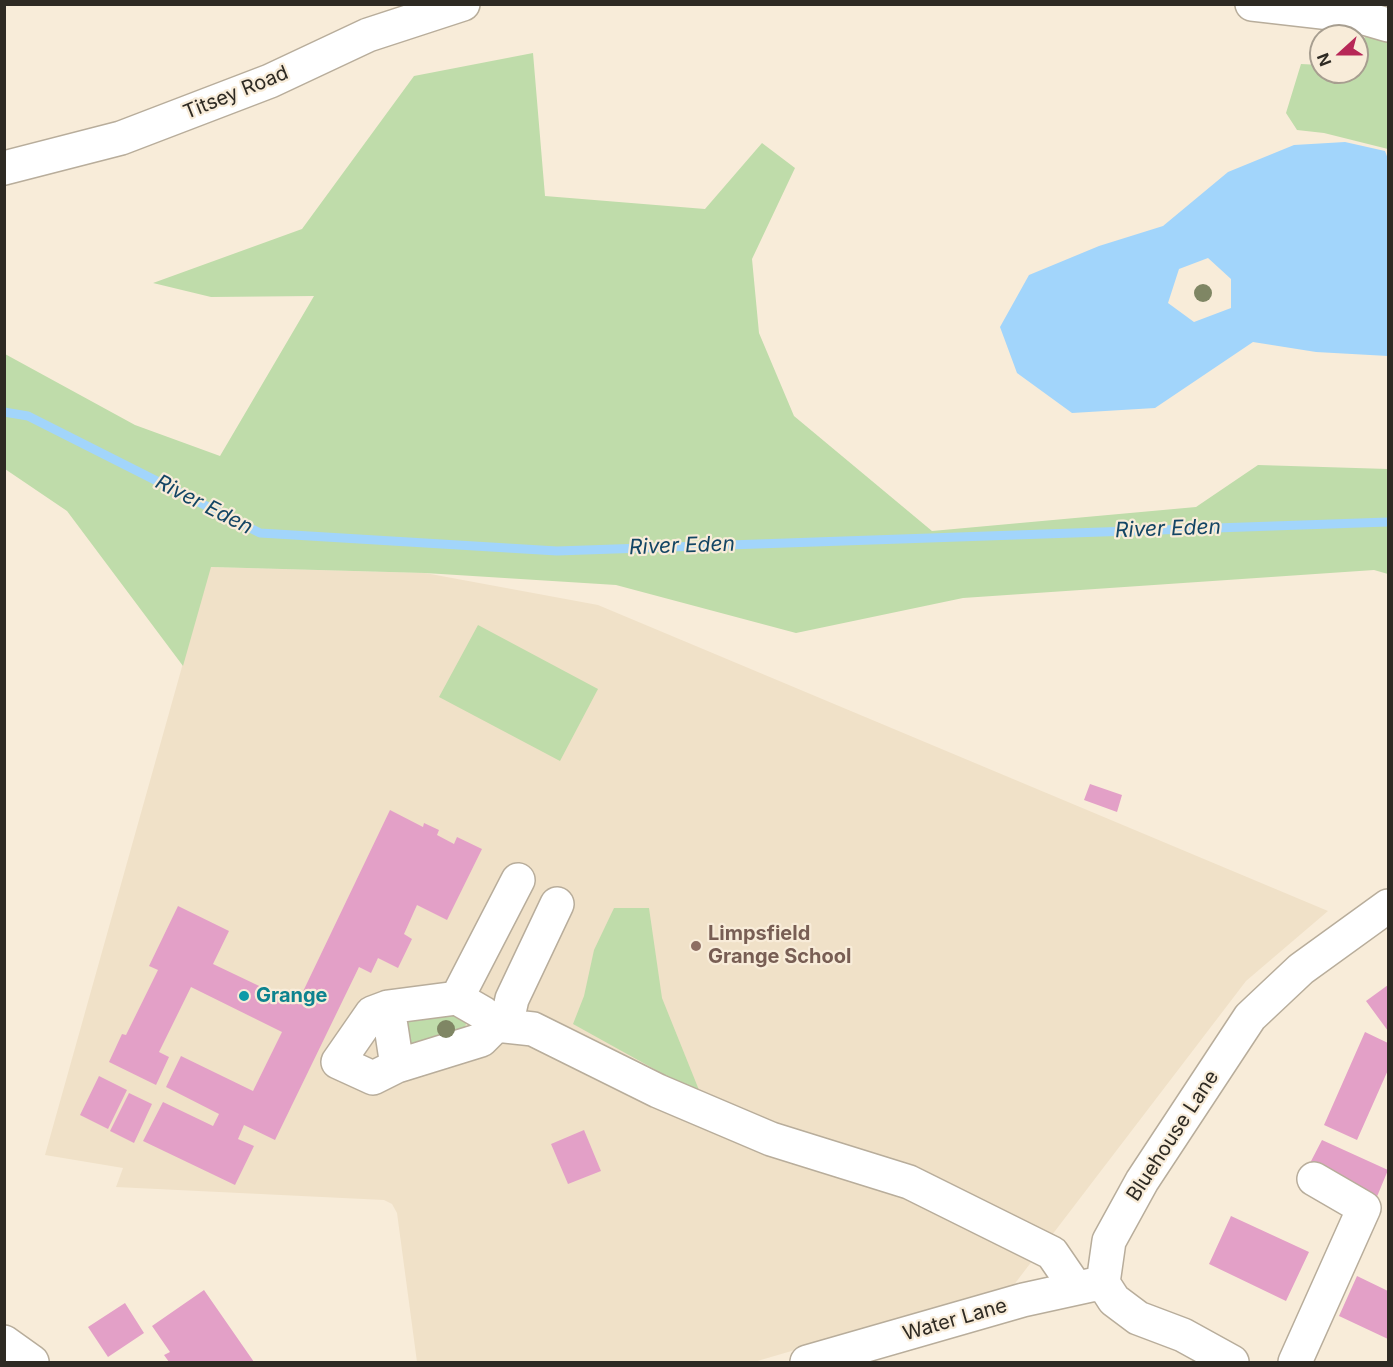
<!DOCTYPE html>
<style>
body{margin:0}
#map{position:relative;width:1393px;height:1367px;overflow:hidden;background:#f8ecd9;font-family:Inter,sans-serif}
canvas{display:block}
.frame{position:absolute;inset:0;border:6px solid #2e2a23;pointer-events:none}
.north{position:absolute;left:1309px;top:24px;width:60px;height:60px;box-sizing:border-box;background:#f8ecd9;border:2px solid #a79e90;border-radius:50%;rotate:249deg;font-size:16px;font-weight:700;line-height:24px;text-align:center;color:#2e2a23}
.north::after{content:'';display:block;margin:auto;width:21px;height:27px;background:#b72857;clip-path:polygon(50% 0,100% 100%,50% 72%,0 100%)}
</style>
<div id="map">
<canvas width="1393" height="1367"></canvas>
<div class="frame"></div>
<div class="north">N</div>
</div>
<script>
const ctx = document.querySelector('canvas').getContext('2d');
ctx.lineJoin = 'round';
function fill(path, color) { ctx.fillStyle = color; ctx.fill(path, 'evenodd'); }
const shape = rows => new Path2D(rows.map(r => 'M' + r).join(''));
function trace(path, color, width, dash) { ctx.strokeStyle = color; ctx.lineWidth = width; ctx.lineCap = dash ? 'butt' : 'round'; ctx.setLineDash(dash || []); ctx.stroke(path); }
function drawText(font, color, halo, rows, align = 'center') {
  ctx.font = font + ' Inter,sans-serif'; ctx.lineWidth = 4.5; ctx.setLineDash([]); ctx.textBaseline = 'middle'; ctx.strokeStyle = halo; ctx.fillStyle = color; for (const [text, x, y, turn = 0] of rows) {
    ctx.save(); ctx.translate(x, y); ctx.rotate((+turn || 0) * Math.PI / 180); ctx.textAlign = isNaN(turn) ? turn : align; if (halo) ctx.strokeText(text, 0, 0); ctx.fillText(text, 0, 0); ctx.restore();
  }
}
fill(shape([
 [210,567,425,573,598,605,1328,911,1246,981,1013,1286,754,1362,417,1362,397,1213,392,1204,384,1200,116,1187,123,1168,45,1155]
]), '#f0e1c8');
fill(shape([
 [1365,28,1388,37,1388,149,1324,133,1297,130,1286,113,1301,64,1321,65,1321,72,1357,72,1357,65,1364,65],
 [533,53,545,196,705,209,762,143,795,168,752,259,759,333,794,416,932,531,1196,507,1258,465,1388,469,1388,574,1374,570,963,598,796,633,616,585,425,573,211,567,183,666,67,511,5,469,5,354,135,425,220,456,314,296,211,297,153,283,302,229,414,76],
 [478,625,598,689,560,761,439,697],
 [614,908,649,908,662,998,701,1095,573,1024,584,996,594,950],
 [461,1014,466,1022,465,1032,409,1054,404,1019]
]), '#bfdcaa');
fill(shape([
 [1345,142,1385,151,1388,159,1388,356,1316,352,1253,342,1155,408,1072,413,1017,373,1000,327,1029,275,1099,246,1163,226,1228,172,1294,145],
 [1208,258,1231,279,1231,308,1194,322,1168,303,1179,269]
]), '#a2d5fb');
trace(shape([
 [4,412,28,416,260,533,557,551,1388,522]
]), '#a2d5fb', 9);
fill(shape([
 [1090,784,1122,795,1117,812,1084,800],
 [390,810,423,827,424,823,439,830,437,835,454,844,457,837,482,849,447,920,417,905,404,934,412,939,398,968,378,958,371,973,359,967,275,1140,244,1125,238,1139,254,1146,235,1185,143,1141,163,1102,213,1126,219,1114,166,1087,181,1056,253,1091,282,1032,191,987,159,1052,169,1057,156,1085,109,1062,122,1034,126,1035,158,970,149,966,178,906,229,931,213,964,297,1004],
 [1388,985,1388,1031,1366,1001],
 [1365,1032,1388,1043,1388,1070,1357,1140,1324,1125],
 [99,1076,127,1090,108,1129,80,1115],
 [129,1093,152,1104,134,1143,110,1131],
 [584,1130,601,1171,568,1184,551,1144],
 [1322,1140,1388,1170,1376,1199,1309,1165],
 [1231,1216,1309,1252,1286,1301,1209,1264],
 [1357,1276,1388,1291,1388,1339,1339,1316],
 [204,1290,254,1362,169,1362,164,1355,170,1352,152,1326],
 [125,1303,144,1333,108,1357,88,1327]
]), '#e3a0c7');
const minor = shape([
 [457,998,483,1013,496,1025,481,1040,397,1066,373,1078,338,1062,372,1013,388,1007,457,998],
 [457,998,518,880],
 [388,1007,397,1066],
 [496,1025,533,1029,658,1091,771,1139,909,1182,1052,1253,1076,1288],
 [506,1026,512,999,557,904],
 [4,1342,32,1362],
 [807,1362,1023,1300,1096,1284],
 [1232,1362,1183,1335,1138,1318,1114,1300,1103,1283,1109,1241,1142,1181,1250,1017,1301,969,1388,906],
 [1295,1362,1364,1208,1314,1179]
]);
const major = shape([
 [1252,4,1357,16,1388,25],
 [4,168,121,138,270,81,368,35,463,4]
]);
trace(minor, '#b8ad9b', 36);
trace(major, '#b8ad9b', 36);
trace(minor, '#fff', 33);
trace(major, '#fff', 33);
ctx.fillStyle = '#7f8664';
for (const [x, y] of [
 [1203,293],
 [446,1029]
]) { ctx.beginPath(); ctx.arc(x, y, 9, 0, 2 * Math.PI); ctx.fill(); }
for (const [x, y, r, color] of [
 [696,946,6,"#8d6e63"],
 [244,996,6,"#0f9aa8"]
]) { const dot = new Path2D(); dot.arc(x, y, r, 0, 2 * Math.PI); ctx.fillStyle = color; ctx.fill(dot); trace(dot, '#f8ecd9', 2); }
drawText('20px', '#2e2a23', '#f8ecd9', [
 ["Titsey Road",236,93,-22],
 ["Bluehouse Lane",1173,1136,-57],
 ["Water Lane",955,1320,-16]
]);
drawText('bold 20px', '#785e54', '#f8ecd9', [
 ["Limpsfield",708,934],
 ["Grange School",708,957]
], 'left');
drawText('bold 20px', '#0d838f', '#f8ecd9', [
 ["Grange",256,996]
], 'left');
drawText('italic 21px', '#134564', '#f8ecd9', [
 ["River Eden",204,505,27],
 ["River Eden",1168,529,-2],
 ["River Eden",682,546,-2]
]);
</script>
